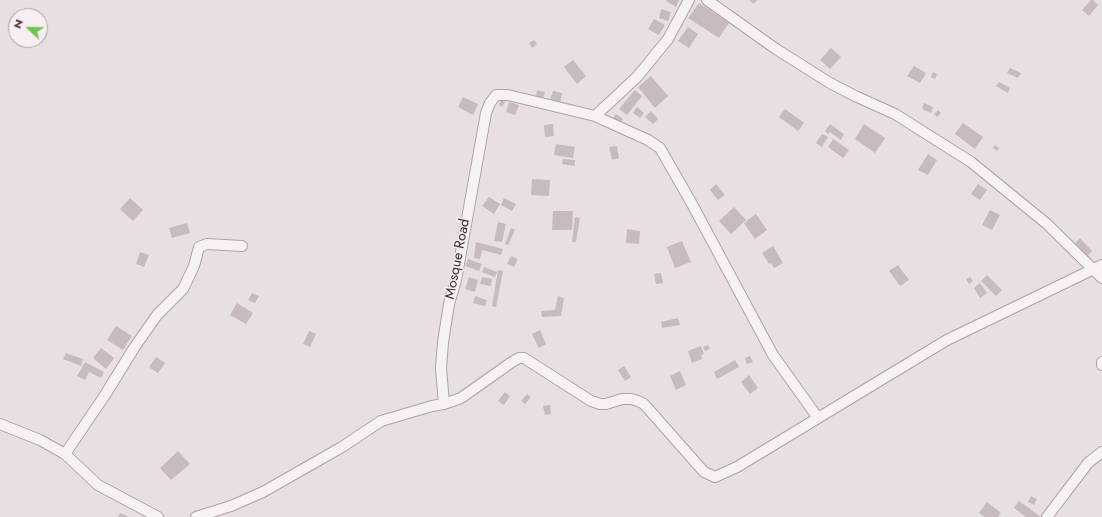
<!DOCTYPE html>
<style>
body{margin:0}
#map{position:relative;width:1102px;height:517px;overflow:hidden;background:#e8dfe4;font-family:Jost,sans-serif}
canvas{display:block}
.north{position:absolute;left:8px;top:8px;width:40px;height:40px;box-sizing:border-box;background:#f5eff2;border:1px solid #aca0a6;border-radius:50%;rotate:292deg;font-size:11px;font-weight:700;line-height:16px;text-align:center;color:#3e2933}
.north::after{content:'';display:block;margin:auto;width:14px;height:18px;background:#6dc64b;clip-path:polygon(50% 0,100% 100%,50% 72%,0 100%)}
</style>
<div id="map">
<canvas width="1102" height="517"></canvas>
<div class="north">N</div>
</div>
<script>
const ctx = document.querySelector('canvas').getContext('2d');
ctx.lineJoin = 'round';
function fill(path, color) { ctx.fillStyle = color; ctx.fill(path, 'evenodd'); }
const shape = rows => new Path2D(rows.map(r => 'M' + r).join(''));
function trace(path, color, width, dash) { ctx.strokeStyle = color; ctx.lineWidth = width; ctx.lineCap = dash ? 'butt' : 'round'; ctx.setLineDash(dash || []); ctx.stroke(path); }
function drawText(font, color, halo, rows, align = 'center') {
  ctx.font = font + ' Jost,sans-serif'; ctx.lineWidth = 3; ctx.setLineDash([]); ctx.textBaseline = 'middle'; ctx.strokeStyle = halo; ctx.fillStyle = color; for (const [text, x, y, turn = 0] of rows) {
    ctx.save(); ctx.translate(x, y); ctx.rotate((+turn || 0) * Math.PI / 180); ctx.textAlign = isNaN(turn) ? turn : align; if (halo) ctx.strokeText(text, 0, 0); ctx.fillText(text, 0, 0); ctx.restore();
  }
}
fill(shape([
 [667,0,679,0,676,7,666,1],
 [749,0,757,0,754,4],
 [1091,0,1093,0,1098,5,1089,16,1082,10],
 [699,3,729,23,719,38,688,18],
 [661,9,671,12,668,21,659,18],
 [654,19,665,25,659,35,648,29],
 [688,27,698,34,689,48,678,41],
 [534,40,537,44,532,48,529,43],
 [831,48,841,57,830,69,820,60],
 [573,60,586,76,577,84,564,67],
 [914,66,926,73,920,83,907,76],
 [1010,68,1021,73,1018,78,1007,73],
 [933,72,937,74,935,79,931,77],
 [651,76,668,96,655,108,638,87],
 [999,82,1010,88,1008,93,996,86],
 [537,90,545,92,543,98,536,97],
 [635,90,642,96,627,115,619,109],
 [553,91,562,93,560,103,550,100],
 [463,97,478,104,473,115,458,107],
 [501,100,505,102,502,107,499,105],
 [509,102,519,105,515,115,506,112],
 [924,103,933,107,931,113,922,109],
 [637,107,644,113,640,118,633,113],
 [785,109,804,123,798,131,779,117],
 [938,110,941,113,937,117,934,114],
 [651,111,658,119,653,124,645,117],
 [616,114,623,119,621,123,613,118],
 [963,123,983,137,975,149,955,134],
 [553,124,554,136,545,137,544,125],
 [830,124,844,134,841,140,830,132,828,134,825,131],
 [864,124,885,138,875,153,855,139],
 [822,134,828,137,822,147,816,143],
 [833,139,849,150,843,158,828,147],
 [556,144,575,147,573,158,554,155],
 [995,145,999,148,997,151,993,148],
 [617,146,619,158,612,160,609,147],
 [928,154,937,160,928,175,918,170],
 [563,159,575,160,575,166,562,164],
 [532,179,550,180,549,196,531,195],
 [716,184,725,195,718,200,710,190],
 [978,184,987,190,980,200,971,194],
 [489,197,500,204,494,214,482,206],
 [130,198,143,210,133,221,120,209],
 [504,198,516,204,512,211,501,205],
 [734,207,746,220,731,234,719,221],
 [990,210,1000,215,992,230,982,225],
 [553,211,573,211,572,230,552,230],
 [756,214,767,230,755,239,744,223],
 [575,217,580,218,576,242,572,242],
 [498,222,506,224,502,242,494,241],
 [187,223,190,233,172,238,169,228],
 [511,228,515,230,508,245,505,244],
 [627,229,640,231,639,244,626,243],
 [1080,238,1092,251,1087,256,1080,248,1077,251,1072,246],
 [682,241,691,262,675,268,667,247],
 [476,242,503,249,501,255,482,250,480,259,474,258],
 [773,246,783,263,774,268,771,263,769,264,762,253],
 [140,252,149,255,144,267,136,264],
 [511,256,518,259,514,267,507,264],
 [468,259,482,264,479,271,465,266],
 [898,265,909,280,900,286,889,271],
 [484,267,497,272,495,277,482,272],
 [498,270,503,271,496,307,492,306],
 [661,273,663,283,656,284,654,274],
 [987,275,1002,290,996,296,981,281],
 [469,277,478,280,475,292,465,289],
 [482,277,492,279,491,286,480,284],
 [970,277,973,281,969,284,966,279],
 [980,283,987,293,980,298,974,288],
 [252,293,259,296,255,303,248,300],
 [475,296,487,300,485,306,473,303],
 [558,296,564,298,561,316,542,317,541,311,555,310],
 [237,303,253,313,246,324,230,315],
 [678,318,680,325,662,328,661,322],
 [116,326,132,336,123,350,107,340],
 [540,330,546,344,539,348,532,334],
 [309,331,316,334,310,347,303,344],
 [708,345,710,349,705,351,703,347],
 [701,346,704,354,701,355,702,359,692,363,688,351],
 [101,348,114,358,106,369,93,358],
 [66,353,83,359,81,366,63,359],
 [750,356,753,362,747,364,745,358],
 [156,357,165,363,158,373,149,367],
 [735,360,739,367,717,379,714,372],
 [85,362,104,372,101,378,89,372,85,380,77,376],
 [624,366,631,377,625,381,618,370],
 [680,371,686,385,676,390,670,376],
 [749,375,758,388,750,394,741,382],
 [505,392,510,396,504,405,498,401],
 [527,394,531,397,525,404,521,401],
 [550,405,551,414,545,415,543,406],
 [178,451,190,464,171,480,160,468],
 [1031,496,1037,499,1034,505,1028,502],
 [1019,501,1041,517,1026,517,1014,508],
 [987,502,1001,513,998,517,985,517,979,513],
 [120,513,129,517,118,517]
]), '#c7bac0');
const street = shape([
 [707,0,776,49,830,83,855,96,895,114,971,162,1047,224,1102,278],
 [595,116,648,140,660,148,692,204,773,355,818,418],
 [1102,362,1102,365],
 [444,404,461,398,512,362,519,358,524,358,591,401,600,404,606,404,622,399,631,399,638,401,644,404,704,472,715,477,737,467,947,340,1102,265],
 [0,424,40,440,65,454,98,485,158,517],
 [65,454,105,395,134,348,157,315,183,289,194,266,199,247,207,244,242,246],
 [196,517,231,506,263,492,342,447,381,421,432,406,444,404,441,368,443,342,449,304,456,280,486,113,490,103,496,95,508,95,595,116,637,77,668,39,689,0],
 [1047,517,1088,463,1102,452]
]);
trace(street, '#aea1a8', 12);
trace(street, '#f6f2f4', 10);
drawText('14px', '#3e2933', '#f5eff2', [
 ["Mosque Road",458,259,-79]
]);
</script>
